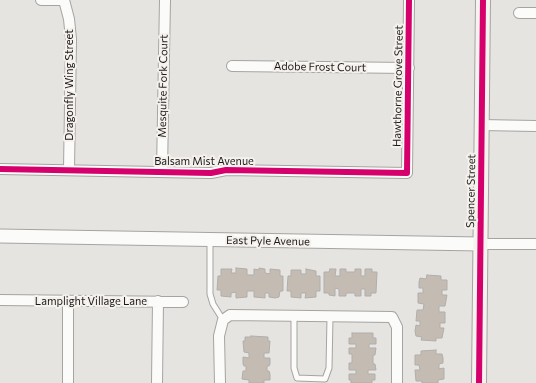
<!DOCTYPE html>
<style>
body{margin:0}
canvas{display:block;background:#e6e4e1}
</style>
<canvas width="536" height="383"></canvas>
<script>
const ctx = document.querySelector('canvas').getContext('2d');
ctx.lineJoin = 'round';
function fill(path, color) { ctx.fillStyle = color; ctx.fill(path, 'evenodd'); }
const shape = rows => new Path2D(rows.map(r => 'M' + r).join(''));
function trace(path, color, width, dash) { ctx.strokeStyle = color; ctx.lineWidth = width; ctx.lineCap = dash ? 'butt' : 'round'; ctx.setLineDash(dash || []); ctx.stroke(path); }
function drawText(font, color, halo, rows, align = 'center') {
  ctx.font = font + ' Commissioner,sans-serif'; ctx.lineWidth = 4; ctx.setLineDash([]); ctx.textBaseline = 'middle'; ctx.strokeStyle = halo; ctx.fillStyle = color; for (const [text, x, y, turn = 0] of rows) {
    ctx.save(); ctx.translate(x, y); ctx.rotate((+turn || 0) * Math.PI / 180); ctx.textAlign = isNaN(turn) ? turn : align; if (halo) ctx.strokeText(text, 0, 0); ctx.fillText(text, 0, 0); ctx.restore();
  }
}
const building = shape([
 [236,268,247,269,247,275,254,275,254,269,259,270,259,268,265,269,265,273,270,274,270,269,280,270,280,276,283,276,283,291,280,291,279,297,275,298,269,297,269,293,265,293,265,298,254,297,254,291,247,291,247,297,236,298,236,292,231,293,231,297,221,296,221,290,217,290,218,276,221,276,221,269,232,269,231,273,236,273,236,268],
 [306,269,316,271,316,276,320,276,320,291,316,291,316,297,305,298,306,293,301,293,301,298,291,297,291,291,287,291,288,276,291,276,291,270,301,270,301,274,306,274,306,269],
 [330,269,336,269,335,276,340,276,340,269,346,269,346,272,355,272,355,269,361,269,361,276,365,276,365,269,372,269,372,272,377,272,376,293,371,293,371,296,365,296,365,289,361,289,361,296,355,296,355,293,346,293,346,296,339,296,339,289,335,288,335,296,329,295,329,293,324,293,324,272,329,272,330,269],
 [427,275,441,276,441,280,447,280,447,290,442,290,442,295,447,295,445,306,439,306,439,312,445,312,445,323,440,323,440,328,444,328,442,338,436,338,436,341,421,340,422,337,416,336,415,331,416,325,420,326,420,321,416,321,417,310,423,310,424,304,418,303,418,293,423,293,423,288,419,288,419,282,420,278,426,279,427,275],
 [352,333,373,333,373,338,376,338,376,344,369,344,369,348,376,348,375,355,373,355,373,364,375,364,376,370,368,370,368,374,375,374,375,380,372,380,372,383,351,383,351,380,349,380,349,374,356,374,356,370,349,370,349,363,352,363,352,354,349,354,349,348,356,348,356,344,349,344,349,338,352,338,352,333],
 [251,336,268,337,268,341,270,341,269,353,264,353,264,358,270,358,270,364,269,366,267,366,267,371,269,371,270,374,270,380,264,380,264,383,249,383,249,380,242,379,243,371,246,371,246,366,244,366,243,364,243,357,249,358,249,353,244,352,243,341,245,341,245,337,251,337,251,336],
 [436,350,436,354,442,354,443,358,443,363,439,364,439,369,444,368,444,379,438,380,438,383,422,383,422,381,416,381,415,370,420,370,419,365,415,365,415,355,421,355,421,351,436,350]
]);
fill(building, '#c4bcb2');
trace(building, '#b0aeac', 1);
const service = shape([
 [210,240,210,294,213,304,223,320],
 [294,316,294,368,297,378,325,379,329,368,330,317]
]);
const minor = shape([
 [41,0,64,0],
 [64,0,69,19,71,39,69,170],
 [519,13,536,13],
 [232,66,409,68],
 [481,125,536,126],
 [0,169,211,173,226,170,407,173,409,0],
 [162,171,165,0],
 [480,244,536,244],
 [0,300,183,302],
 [68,383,68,301],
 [157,383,158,301],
 [220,383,219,336,223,320,230,315,392,317,397,327,397,383]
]);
const tertiary = shape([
 [0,236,480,244]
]);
const secondary = shape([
 [479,383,483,0]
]);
trace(service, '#a5a4a2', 7);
trace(minor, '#a5a4a2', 12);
trace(tertiary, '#a5a4a2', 15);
trace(secondary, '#a5a4a2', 16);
trace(service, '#fbfbfa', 5);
trace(minor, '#fbfbfa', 10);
trace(tertiary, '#fbfbfa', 13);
trace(secondary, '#f5f2f0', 14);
trace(shape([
 [0,169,211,173,226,170,407,173,409,0],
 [479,383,483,0]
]), '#d6006c', 6);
drawText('11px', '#1c1b19', '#f5f1ed', [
 ["Adobe Frost Court",320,67,1],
 ["Dragonfly Wing Street",69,85,-90],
 ["Mesquite Fork Court",163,86,-89],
 ["Hawthorne Grove Street",398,86,-89],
 ["Balsam Mist Avenue",204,161],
 ["Spencer Street",471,191,-89],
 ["East Pyle Avenue",268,241,1],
 ["Lamplight Village Lane",91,301]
]);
</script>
